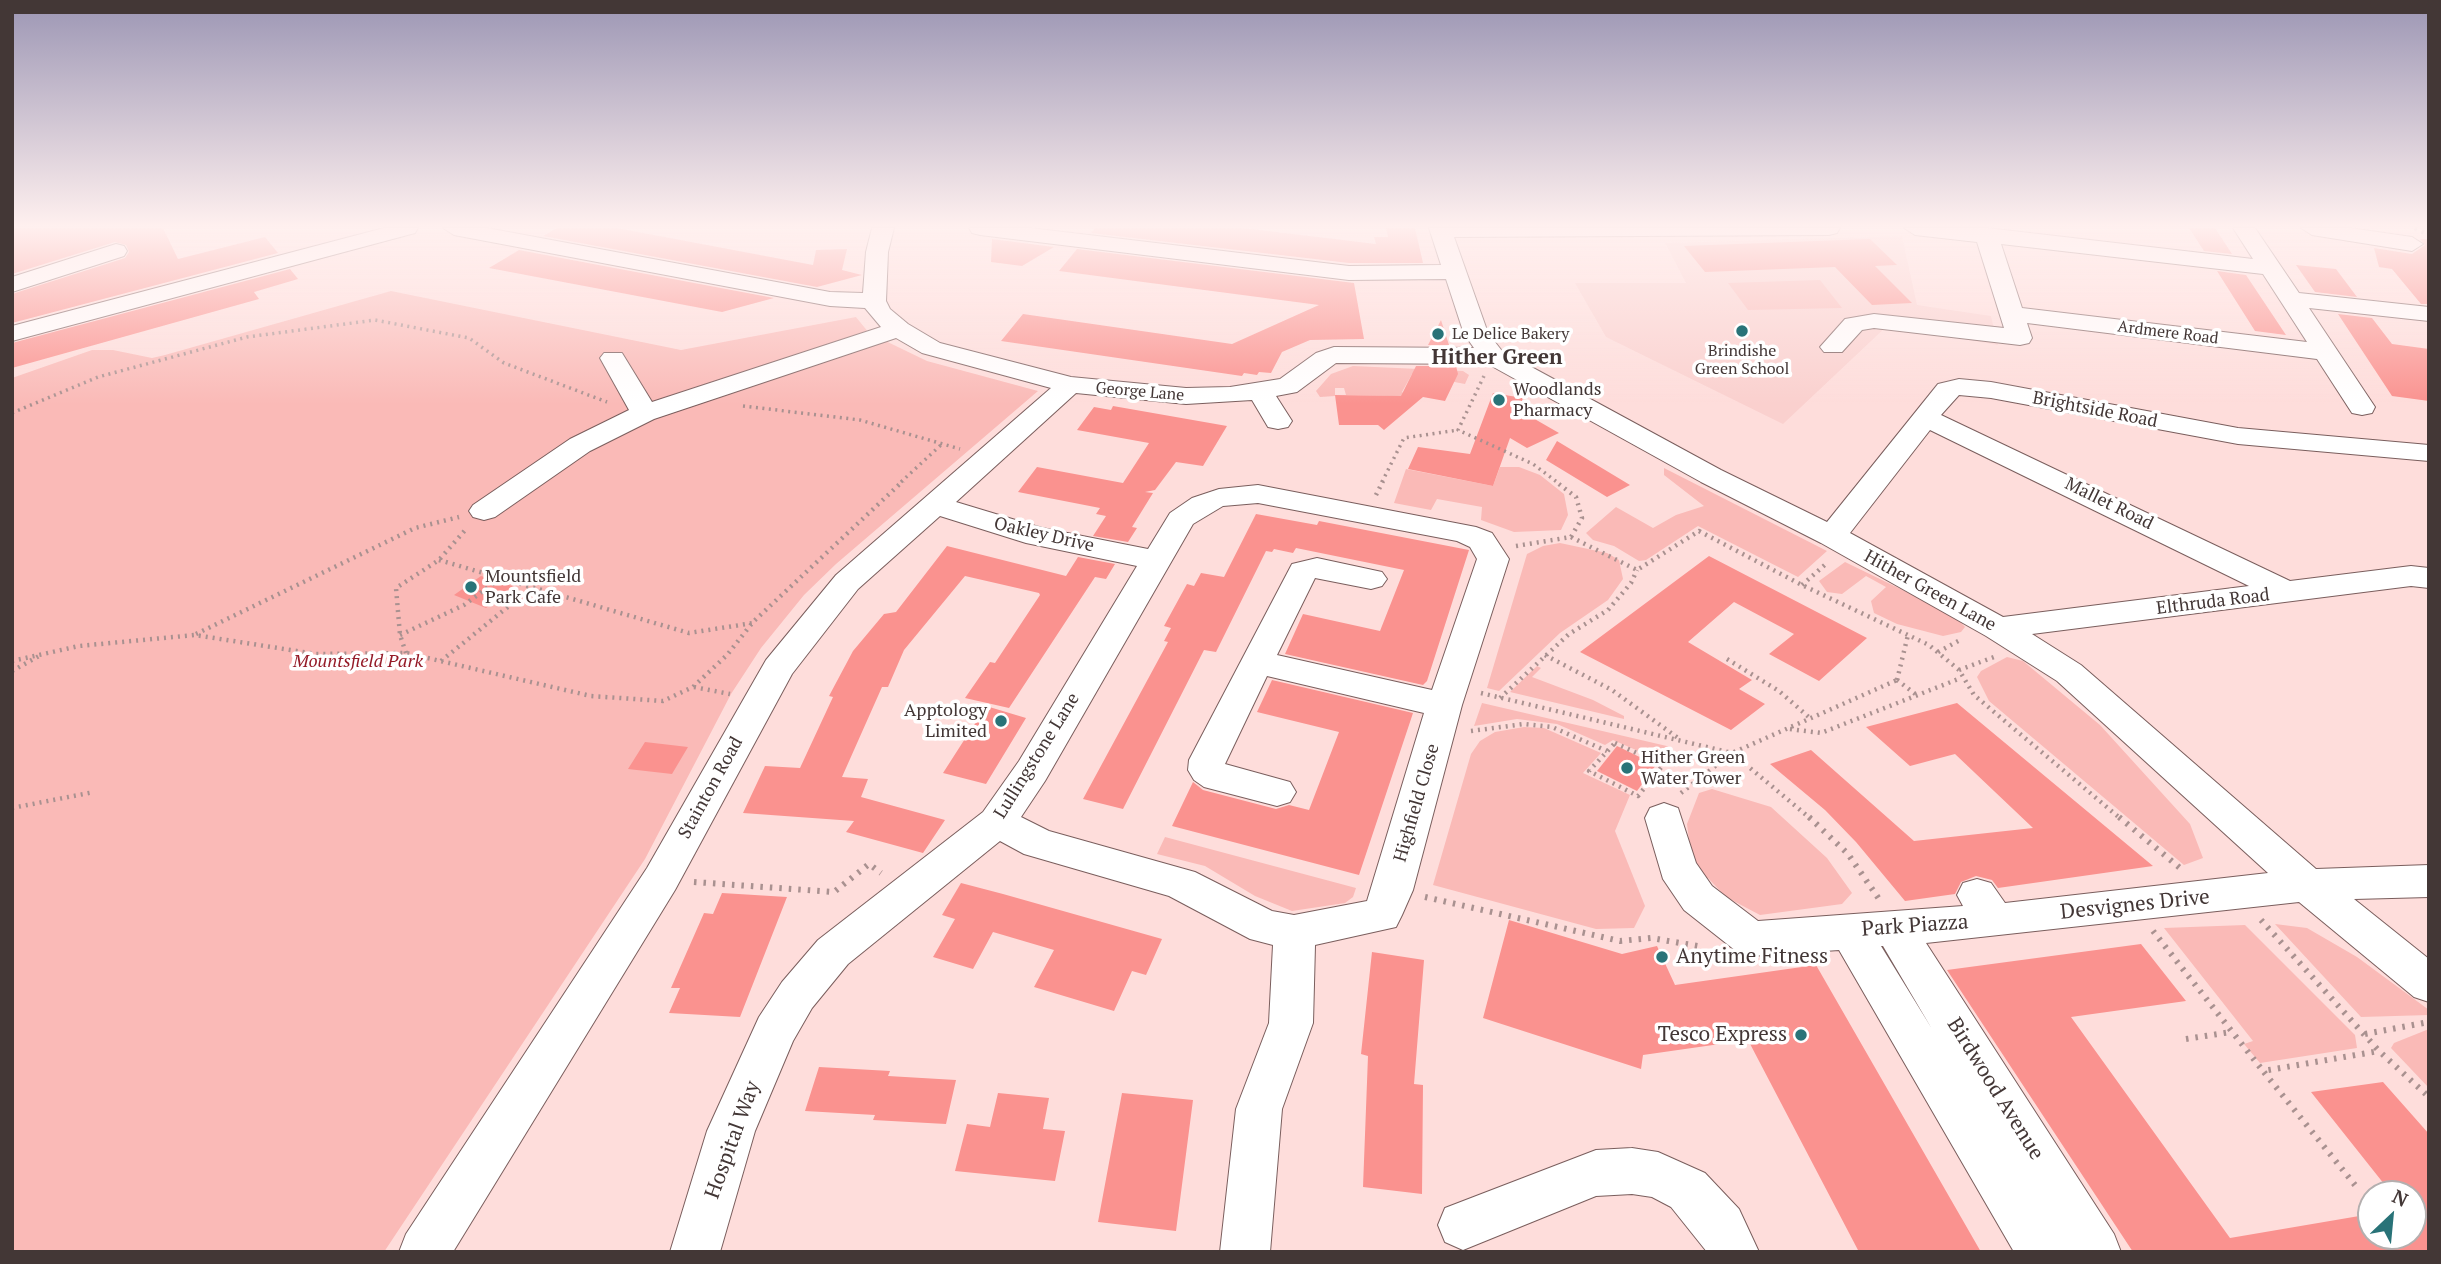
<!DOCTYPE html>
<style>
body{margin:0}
#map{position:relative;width:2441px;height:1264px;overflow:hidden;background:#fedddb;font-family:"PT Serif",serif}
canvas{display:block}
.frame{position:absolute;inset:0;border:14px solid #433736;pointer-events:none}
.north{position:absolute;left:2357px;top:1180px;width:70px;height:70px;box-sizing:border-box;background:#fff;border:2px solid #b4afaf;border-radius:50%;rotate:26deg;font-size:19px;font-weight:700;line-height:28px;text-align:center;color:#433736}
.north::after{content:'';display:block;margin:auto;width:24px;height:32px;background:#297378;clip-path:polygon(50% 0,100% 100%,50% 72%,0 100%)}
</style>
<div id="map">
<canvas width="2441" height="1264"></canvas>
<div class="frame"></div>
<div class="north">N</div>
</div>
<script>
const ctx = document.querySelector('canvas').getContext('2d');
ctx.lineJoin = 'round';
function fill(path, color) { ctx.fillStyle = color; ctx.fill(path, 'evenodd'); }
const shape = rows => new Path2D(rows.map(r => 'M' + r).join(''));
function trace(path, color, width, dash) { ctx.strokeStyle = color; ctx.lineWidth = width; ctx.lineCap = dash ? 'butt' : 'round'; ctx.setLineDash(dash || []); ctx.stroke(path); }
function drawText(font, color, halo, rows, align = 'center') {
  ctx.font = font + ' "PT Serif",serif'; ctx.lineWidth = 7; ctx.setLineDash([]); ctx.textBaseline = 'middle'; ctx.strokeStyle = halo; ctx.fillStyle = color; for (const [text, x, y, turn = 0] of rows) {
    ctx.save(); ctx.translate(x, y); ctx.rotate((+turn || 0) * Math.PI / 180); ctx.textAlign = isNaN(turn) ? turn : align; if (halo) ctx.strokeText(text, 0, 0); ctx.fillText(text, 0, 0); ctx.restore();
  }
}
fill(shape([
 [1902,236,1917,305,1991,316,1998,345,1887,326,1783,424,1606,337,1575,283,1686,283,1665,243]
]), '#fad0ce');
fill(shape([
 [1820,280,1842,308,1748,310,1728,283],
 [391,291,681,350,856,317,869,333,927,361,1038,391,836,564,804,595,761,648,731,694,645,859,384,1252,12,1252,12,378,92,350,113,350,152,358,165,355],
 [1353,366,1463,371,1469,375,1465,384,1412,374,1402,392,1410,400,1391,396,1346,395,1344,388,1335,388,1335,396,1320,397,1316,391,1331,374],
 [1500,467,1519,467,1540,475,1564,494,1568,515,1561,530,1514,532,1481,520,1482,507,1437,499,1431,510,1394,503,1406,469,1493,486],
 [1664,468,1827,551,1798,577,1698,526,1646,560,1639,561,1614,546,1593,540,1586,533,1616,507,1653,528,1676,515,1704,506,1664,475],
 [1560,543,1607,553,1619,560,1623,579,1608,600,1560,633,1499,691,1487,688,1527,554,1543,546],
 [1845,562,1954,615,1965,627,1961,632,1943,636,1897,624,1874,613,1871,601,1886,587,1866,576,1842,594,1827,592,1819,581],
 [2007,657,2023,661,2100,725,2190,824,2203,858,2184,865,1989,701,1977,677,1981,671],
 [1537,666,1541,668,1532,677,1593,700,1624,716,1624,719,1510,692],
 [1482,703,1671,747,1677,758,1675,767,1613,740,1605,745,1557,724,1517,719,1474,726],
 [1524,727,1544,728,1601,753,1583,773,1630,795,1615,831,1645,906,1634,928,1596,929,1433,885,1471,754,1480,741,1495,732],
 [1712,789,1771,807,1827,858,1852,893,1842,904,1760,915,1726,897,1708,878,1703,880,1690,848,1687,824,1699,793],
 [1165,837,1356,888,1353,897,1345,903,1292,911,1255,896,1205,866,1157,854],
 [2275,924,2307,928,2357,957,2429,1010,2429,1015,2361,1017],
 [2245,925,2355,1035,2357,1048,2260,1063,2244,1044,2253,1041,2164,928],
 [2429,1029,2429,1088,2391,1048,2394,1043]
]), '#fabab7');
fill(shape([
 [12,228,163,228,178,259,265,237,278,253,12,323,12,294,125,258,129,252,126,245,115,242,12,274],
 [557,228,617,228,813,265,816,250,847,249,842,270,862,275,817,287,543,236],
 [1095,228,1243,228,1376,244,1374,237,1388,237,1386,228,1415,228,1423,263,1349,263,1091,233],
 [2189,228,2215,228,2232,254,2204,251],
 [992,239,1054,247,1022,266,991,262],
 [1870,239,1897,265,1875,266,1912,303,1872,305,1835,267,1705,272,1684,246],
 [2420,239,2429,239,2429,304,2421,304,2392,269,2379,267,2374,248,2412,254,2425,245],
 [1077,249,1354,283,1364,339,1310,340,1282,352,1271,373,1259,372,1257,375,1244,373,1242,376,1001,341,1023,314,1232,344,1319,305,1059,271],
 [519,250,774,298,722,312,489,268],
 [2296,265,2336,269,2357,297,2315,292],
 [290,269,298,279,254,292,259,299,12,368,12,343],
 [2217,271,2246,275,2286,335,2255,331],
 [2338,314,2372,318,2392,344,2429,349,2429,401,2392,396],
 [1441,320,1449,345,1428,345],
 [1416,366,1456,366,1458,374,1445,401,1423,397,1384,430,1378,425,1339,425,1335,395,1401,396],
 [1493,393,1523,398,1519,410,1559,433,1527,448,1510,438,1493,486,1408,469,1418,447,1470,454],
 [1113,406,1227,426,1203,466,1176,462,1155,490,1145,492,1153,493,1132,527,1137,528,1128,542,1093,536,1106,516,1096,514,1100,508,1018,492,1037,467,1123,483,1149,443,1077,430,1094,407,1111,410],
 [1557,441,1630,485,1607,497,1546,460],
 [1256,514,1317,525,1319,521,1469,550,1427,681,1423,685,1285,654,1303,614,1380,631,1404,570,1296,548,1293,553,1274,549,1272,552,1266,551,1216,652,1204,650,1123,809,1083,799,1168,642,1164,641,1171,628,1164,626,1187,584,1194,586,1201,573,1224,577],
 [947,546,1066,576,1078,557,1115,564,1106,579,1095,577,1009,708,965,698,990,662,995,663,1040,595,1039,593,965,576,904,650,888,687,882,687,842,777,868,779,861,797,945,820,923,853,846,832,854,821,743,813,765,766,800,768,833,697,829,696,853,651,884,614,896,612],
 [1709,556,1867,638,1819,681,1769,654,1794,634,1734,602,1688,642,1752,680,1739,689,1765,704,1731,730,1580,652],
 [481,576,515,587,486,608,454,595],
 [1272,680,1413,713,1359,875,1172,826,1193,782,1203,790,1276,809,1289,805,1309,810,1339,732,1257,712],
 [1957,703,2153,866,1998,888,1992,880,1976,876,1961,882,1955,894,1905,901,1856,842,1825,810,1770,764,1811,750,1914,841,2033,828,1955,754,1910,766,1866,727],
 [986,706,1026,718,986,784,943,773],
 [645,742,688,747,672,774,628,769],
 [1617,746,1656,765,1637,791,1597,771],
 [961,883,1003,894,1162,939,1146,975,1132,971,1114,1011,1034,987,1054,950,993,932,973,969,933,957,955,919,942,915],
 [722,893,787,897,740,1017,669,1013,680,988,671,988,704,913,713,914],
 [1509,920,1622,954,1657,946,1675,985,1816,965,1981,1252,1859,1252,1748,1040,1643,1055,1641,1069,1483,1018],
 [2141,944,2186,1001,2071,1017,2230,1238,2371,1214,2371,1236,2413,1236,2413,1194,2392,1194,2311,1092,2383,1082,2429,1134,2429,1252,2133,1252,1947,970],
 [1372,952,1424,960,1414,1084,1423,1085,1422,1194,1363,1187,1368,1056,1361,1054],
 [819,1067,890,1071,888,1076,956,1080,946,1124,873,1120,875,1115,805,1111],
 [998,1093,1049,1098,1043,1129,1065,1131,1055,1181,955,1171,967,1124,990,1127],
 [1122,1093,1193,1100,1176,1231,1098,1222]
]), '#fa928f');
const minor = shape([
 [384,228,418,228,415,233,12,341,12,326,384,228],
 [443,228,487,228,830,292,863,293,866,252,872,228,894,228,888,252,886,301,890,309,908,324,940,343,1071,377,1186,388,1230,387,1280,379,1316,353,1334,347,1474,348,1464,334,1446,279,1349,280,980,235,972,233,969,228,1030,228,1349,266,1441,265,1429,228,1840,228,1837,233,1829,235,1454,237,1488,333,1502,351,1721,470,1827,522,1938,384,1959,379,1991,382,2238,428,2429,445,2429,461,2238,444,1991,398,1959,395,1941,415,2290,581,2411,566,2429,568,2429,588,2411,586,2032,634,2081,665,2316,869,2429,865,2429,897,2354,899,2429,959,2429,1002,2414,997,2299,902,1926,943,2114,1234,2121,1252,2014,1252,1839,950,1751,956,1736,951,1684,910,1663,879,1645,818,1650,808,1664,803,1678,808,1696,863,1712,886,1758,921,1963,906,1957,895,1963,883,1977,879,1991,883,2005,903,2268,873,2057,681,1986,636,1821,543,1701,482,1488,364,1336,363,1297,392,1276,396,1292,421,1288,427,1278,429,1268,427,1252,400,1186,404,1076,393,956,502,1042,528,1148,549,1170,513,1192,498,1219,489,1258,485,1476,527,1492,533,1509,559,1462,705,1413,890,1402,915,1396,927,1315,945,1313,1023,1282,1109,1270,1252,1220,1252,1236,1109,1269,1023,1273,945,1250,939,1169,896,1024,854,1000,841,848,964,812,1008,793,1041,755,1131,720,1252,670,1252,707,1131,759,1017,782,982,818,940,983,812,1019,761,1137,566,1026,543,940,516,858,589,792,674,675,890,453,1252,399,1252,406,1234,647,868,766,660,836,575,1051,388,922,353,896,338,654,419,590,451,495,517,484,520,473,517,469,511,473,505,570,439,629,410,600,358,604,353,622,353,652,402,881,327,865,308,830,306,454,235,443,228],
 [1930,430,2249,586,2003,617,1850,533,1930,430],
 [1258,503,1457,541,1470,547,1477,559,1432,690,1277,655,1315,578,1371,589,1382,586,1387,579,1382,572,1317,558,1292,564,1189,760,1188,770,1194,780,1204,787,1277,806,1290,802,1296,792,1290,782,1225,764,1267,676,1424,713,1367,901,1294,915,1272,911,1195,872,1049,831,1021,817,1045,781,1193,524,1223,506,1258,503],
 [1881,946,1883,946,1932,1029,1881,946],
 [1904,228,1987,228,2253,259,2233,228,2255,228,2299,293,2429,307,2429,321,2309,308,2375,407,2372,413,2362,415,2352,413,2317,359,2027,323,2032,338,2029,343,2020,345,1874,328,1862,330,1842,352,1824,352,1820,347,1845,319,1874,314,2004,328,1977,242,1915,235,1904,228],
 [2001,244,2263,274,2307,342,2022,308,2001,244],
 [2301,228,2350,228,2412,237,2423,244,2412,251,2312,235,2301,228],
 [116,244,124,246,127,251,124,256,12,292,12,277,116,244],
 [1632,1148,1658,1152,1705,1173,1739,1209,1759,1252,1707,1252,1671,1207,1652,1197,1632,1194,1596,1196,1463,1250,1445,1242,1438,1225,1445,1208,1596,1150,1632,1148]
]);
trace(minor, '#7a5e5d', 2);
trace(shape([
 [1484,376,1458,430,1533,464,1557,482],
 [743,406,860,420,960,449],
 [12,413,98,377,247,337,375,320,469,338,504,363,607,402],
 [901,482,942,444],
 [1382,482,1404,438,1458,430]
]), '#a99190', 3.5, [2, 4.5]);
trace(shape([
 [1376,495,1383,481],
 [1571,537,1637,570,1699,531,1802,585,1929,645,1959,670,1974,695,2121,819],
 [1516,546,1571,537,1582,518,1576,497,1555,481],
 [439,560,689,633,753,623],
 [1802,585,1827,563],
 [196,634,415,528,459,517],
 [400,635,464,605,498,580],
 [1938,652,1962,639],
 [406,653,400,635,396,588,439,560,467,528],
 [1545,655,1612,690,1678,738],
 [1727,659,1779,691,1811,719],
 [12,661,79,646,195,635,316,654,406,653,591,696,663,701,693,687,727,655,753,622,903,481],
 [441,661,530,589],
 [1959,670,1994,657],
 [12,671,39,656],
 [1897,680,1908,635],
 [1897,680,1918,696],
 [694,687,730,694],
 [1481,693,1732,753],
 [1500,698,1569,634,1608,610,1631,583,1637,570],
 [1790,729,1821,733,1961,678],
 [1471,731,1524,724,1552,727,1607,751],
 [1615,743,1663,765,1638,796,1589,771,1615,743],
 [1681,793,1732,753],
 [12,808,94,792],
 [1811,819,1732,753,1897,680]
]), '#a99190', 4.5, [2, 5]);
trace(shape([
 [1809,817,1848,854,1879,899],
 [2119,817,2180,868],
 [694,882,834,892,869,864,881,873],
 [1425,897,1620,941,1651,938,1704,947],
 [2261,920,2379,1051,2429,1097],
 [2153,931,2263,1071],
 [2365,1034,2429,1022],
 [2186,1039,2231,1032],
 [2355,1185,2263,1071,2379,1051]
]), '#a99190', 6, [2.5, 7]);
fill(minor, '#fff');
trace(shape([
 [2415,228,2429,235]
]), '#897573', 4.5, [2.5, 5]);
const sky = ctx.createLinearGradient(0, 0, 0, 404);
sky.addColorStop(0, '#9c96b4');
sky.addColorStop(0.56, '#fff0ef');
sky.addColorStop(1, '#fff0ef00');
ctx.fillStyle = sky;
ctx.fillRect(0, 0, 2441, 404);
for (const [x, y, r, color] of [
 [1742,331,7,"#297378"],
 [1438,334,7,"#297378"],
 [1499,400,7,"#297378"],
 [471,587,7,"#297378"],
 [1001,721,7,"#297378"],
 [1627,768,7,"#297378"],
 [1662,957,7,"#297378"],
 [1801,1035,7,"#297378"]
]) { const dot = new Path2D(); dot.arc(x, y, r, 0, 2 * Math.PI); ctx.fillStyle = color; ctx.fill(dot); trace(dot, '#fff', 2.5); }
drawText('16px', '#433736', '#fff', [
 ["Ardmere Road",2168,333,7],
 ["George Lane",1140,392,5]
]);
drawText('16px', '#433736', '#fff', [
 ["Le Delice Bakery",1452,334],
 ["Brindishe",1742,351,"center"],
 ["Green School",1742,369,"center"]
], 'left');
drawText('18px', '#433736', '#fff', [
 ["Woodlands",1513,390],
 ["Pharmacy",1513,411],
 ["Mountsfield",485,577],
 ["Park Cafe",485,598],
 ["Apptology",987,711,"right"],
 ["Limited",987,732,"right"],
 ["Hither Green",1641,758],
 ["Water Tower",1641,779]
], 'left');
drawText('18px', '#433736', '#fff', [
 ["Brightside Road",2095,410,11],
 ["Mallet Road",2109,504,26],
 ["Oakley Drive",1044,535,13],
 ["Hither Green Lane",1930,591,29],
 ["Elthruda Road",2213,602,-7],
 ["Lullingstone Lane",1037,756,-58],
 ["Stainton Road",711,788,-61],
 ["Highfield Close",1417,803,-74]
]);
drawText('italic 18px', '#951b28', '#fff', [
 ["Mountsfield Park",358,662]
]);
drawText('bold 21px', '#433736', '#fff', [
 ["Hither Green",1497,358]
]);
drawText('21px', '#433736', '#fff', [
 ["Desvignes Drive",2135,905,-6],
 ["Park Piazza",1915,926,-4],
 ["Birdwood Avenue",1995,1089,58],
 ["Hospital Way",733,1140,-70]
]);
drawText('21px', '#433736', '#fff', [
 ["Anytime Fitness",1676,957],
 ["Tesco Express",1787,1035,"right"]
], 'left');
</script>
